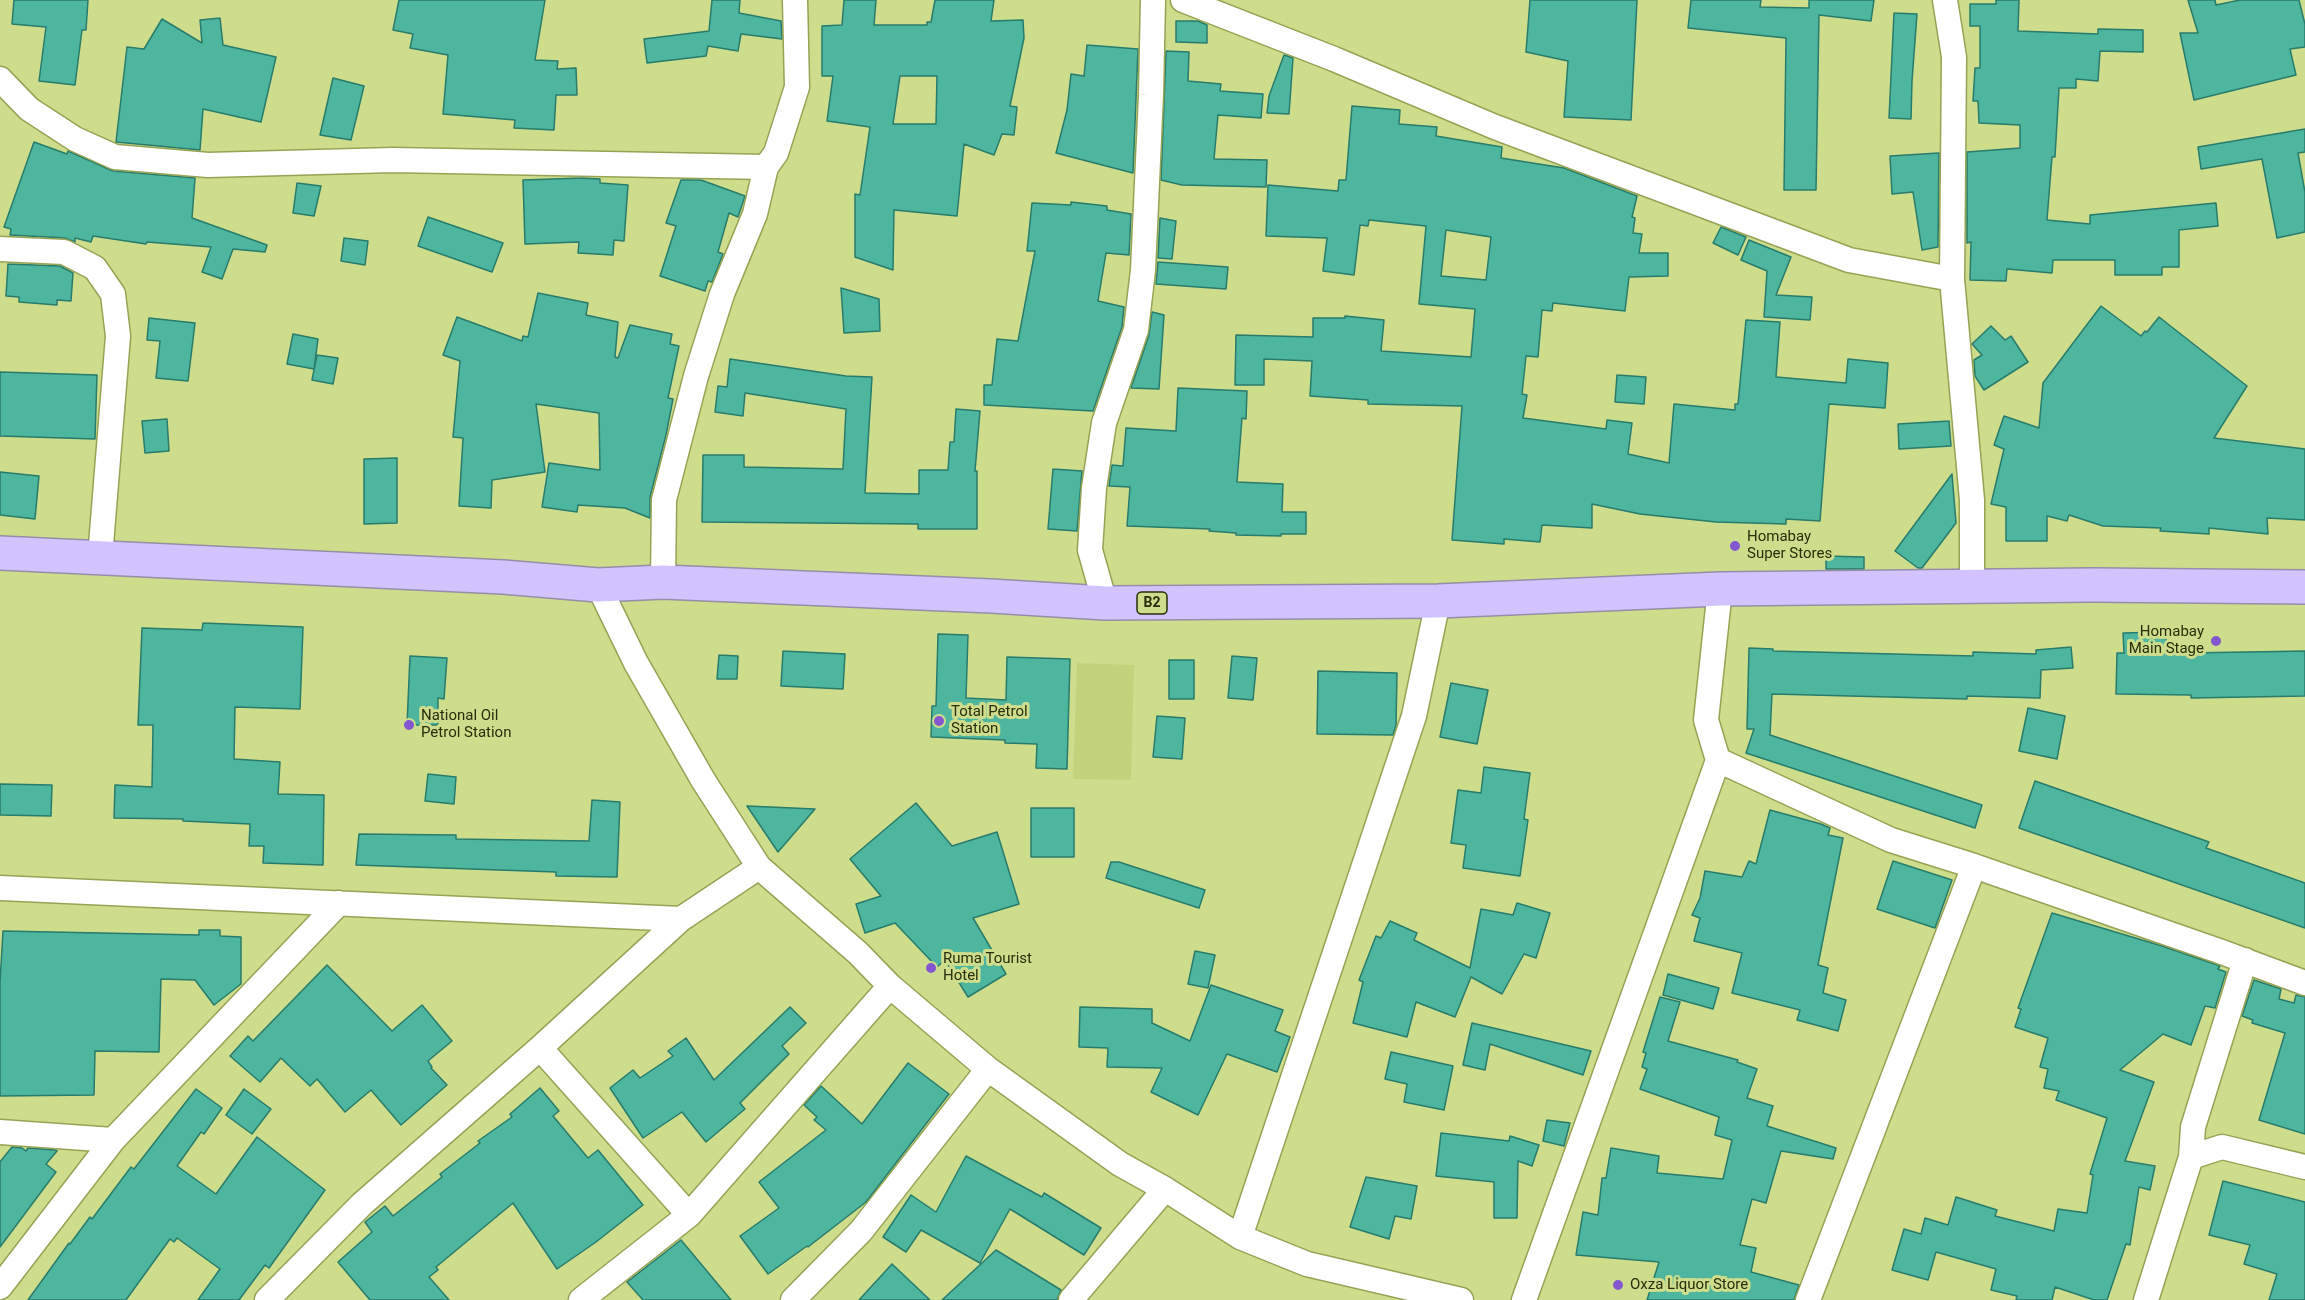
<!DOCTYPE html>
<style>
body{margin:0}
canvas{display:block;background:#cedd8c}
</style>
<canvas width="2305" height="1300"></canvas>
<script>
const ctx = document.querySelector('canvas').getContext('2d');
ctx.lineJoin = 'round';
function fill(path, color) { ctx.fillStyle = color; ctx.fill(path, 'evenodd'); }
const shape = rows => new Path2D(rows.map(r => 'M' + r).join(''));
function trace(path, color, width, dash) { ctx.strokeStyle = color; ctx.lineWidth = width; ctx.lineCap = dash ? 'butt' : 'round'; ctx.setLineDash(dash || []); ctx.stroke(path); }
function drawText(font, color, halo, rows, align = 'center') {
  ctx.font = font + ' Roboto,sans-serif'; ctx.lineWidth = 6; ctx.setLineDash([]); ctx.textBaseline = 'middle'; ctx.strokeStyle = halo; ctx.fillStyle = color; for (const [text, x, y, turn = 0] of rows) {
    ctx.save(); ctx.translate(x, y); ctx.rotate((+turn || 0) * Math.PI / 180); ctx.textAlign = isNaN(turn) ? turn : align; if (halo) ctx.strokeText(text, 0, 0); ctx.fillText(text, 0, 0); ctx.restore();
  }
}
fill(shape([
 [1077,663,1134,665,1131,780,1073,779]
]), '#c3d37b');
const building = shape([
 [14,0,88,0,86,30,82,30,75,85,39,81,46,27,12,24,14,0],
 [399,0,545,0,535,60,558,61,557,69,576,68,577,95,556,95,554,130,514,128,515,120,443,114,448,55,410,48,413,34,393,30,399,0],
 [712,0,740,0,739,13,781,21,782,39,741,34,738,51,708,46,706,56,647,63,644,39,709,31,712,0],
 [844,0,876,0,874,25,927,25,927,22,931,22,935,0,994,0,991,21,1023,20,1024,38,1010,106,1017,107,1014,135,1002,134,994,155,964,144,957,216,894,210,893,270,855,257,855,194,860,195,870,127,827,121,833,76,822,76,822,26,842,25,844,0],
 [900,76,937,76,936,124,893,124,900,76],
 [1530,0,1637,0,1631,120,1564,117,1568,61,1526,52,1530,0],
 [1691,0,1761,0,1760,7,1809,8,1809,0,1874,0,1871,21,1819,15,1816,190,1784,190,1786,38,1688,28,1691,0],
 [1996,0,2019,0,2018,31,2098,34,2098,29,2143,30,2143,52,2100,51,2098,81,2076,79,2076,88,2059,88,2055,157,2052,157,2047,220,2090,224,2090,215,2216,203,2218,226,2179,230,2179,267,2162,267,2162,275,2115,275,2115,260,2053,260,2052,273,2007,269,2006,281,1970,280,1971,242,1967,243,1967,152,2020,148,2020,125,1979,123,1978,101,1973,101,1975,68,1980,68,1980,26,1970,26,1970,4,1996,4,1996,0],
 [2188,0,2215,0,2216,5,2240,0,2299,0,2305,24,2305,47,2290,49,2296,75,2194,100,2180,33,2198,33,2188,0],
 [1894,13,1917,14,1912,81,1911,119,1889,118,1894,13],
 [220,18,223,45,276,57,261,122,203,109,200,150,116,142,127,47,144,49,162,19,202,43,200,20,220,18],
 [1176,21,1198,21,1207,25,1207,43,1176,42,1176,21],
 [1087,45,1138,49,1133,173,1056,153,1067,110,1071,74,1084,76,1087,45],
 [1166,51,1189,52,1188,81,1221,84,1220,91,1263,94,1261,118,1218,115,1214,159,1267,160,1266,187,1182,185,1161,180,1166,51],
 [1284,55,1293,58,1289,114,1267,113,1269,96,1284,55],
 [333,78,364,86,351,140,320,135,333,78],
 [1352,106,1400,110,1399,124,1437,127,1436,136,1502,147,1501,158,1564,168,1637,196,1632,217,1635,218,1633,233,1642,234,1639,253,1668,253,1668,276,1629,277,1625,311,1553,303,1552,311,1542,310,1538,357,1526,356,1522,394,1527,395,1523,418,1606,429,1607,420,1632,423,1628,454,1669,463,1674,404,1735,410,1735,404,1738,404,1746,320,1780,322,1776,377,1846,383,1848,359,1888,363,1885,408,1829,404,1820,521,1786,519,1786,524,1716,522,1640,514,1592,504,1592,528,1542,525,1540,542,1504,539,1504,544,1452,540,1462,406,1368,404,1368,400,1310,396,1312,361,1264,359,1264,385,1235,385,1236,335,1313,337,1313,318,1345,318,1345,316,1384,320,1381,351,1471,357,1475,309,1419,304,1426,226,1369,220,1368,226,1360,225,1354,275,1323,271,1327,238,1266,236,1268,185,1338,191,1339,180,1346,180,1352,106],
 [1446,230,1491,237,1486,280,1441,276,1446,230],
 [2305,129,2305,152,2298,153,2305,192,2305,232,2277,238,2262,159,2201,169,2198,147,2305,129],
 [34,142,67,154,68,151,113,171,195,178,192,218,267,245,265,252,233,249,222,279,202,272,211,247,147,242,146,244,93,236,91,242,75,238,75,242,65,238,10,235,11,229,4,227,34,142],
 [1939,153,1938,247,1922,250,1913,192,1892,194,1890,156,1939,153],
 [581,178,600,179,600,183,628,185,624,241,614,240,613,255,578,253,579,242,525,244,523,180,581,178],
 [681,180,701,180,745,196,738,217,729,213,718,252,723,254,712,282,708,281,705,291,660,276,676,226,666,223,681,180],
 [297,183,321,186,314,216,293,213,297,183],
 [1071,202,1107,206,1107,210,1131,214,1129,255,1106,253,1098,301,1124,307,1122,327,1093,411,984,405,984,385,992,385,997,339,1018,341,1035,251,1027,251,1032,203,1071,205,1071,202],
 [428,217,503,243,492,272,418,246,428,217],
 [1160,218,1176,221,1172,259,1158,258,1160,218],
 [1721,227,1746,237,1738,255,1713,243,1721,227],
 [344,238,368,241,365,265,341,261,344,238],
 [1749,240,1791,257,1776,295,1812,297,1810,320,1764,317,1767,271,1741,260,1749,240],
 [1158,262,1228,267,1226,289,1156,284,1158,262],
 [8,264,60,266,73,273,71,301,57,300,57,305,19,302,19,297,6,296,8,264],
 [841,288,879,299,880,331,844,333,841,288],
 [538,293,588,303,586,315,618,322,615,357,618,358,630,325,672,334,670,344,679,346,668,398,673,399,666,435,650,497,650,518,625,508,578,505,577,512,542,507,549,463,600,470,599,413,536,404,545,472,492,480,491,508,459,506,463,438,453,437,460,361,443,355,457,317,522,341,523,336,528,337,538,293],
 [2101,306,2141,336,2145,331,2147,332,2159,317,2247,386,2214,438,2305,449,2305,520,2267,518,2268,534,2209,528,2209,534,2160,531,2161,528,2103,526,2069,515,2067,521,2047,516,2047,541,2006,541,2006,507,1991,504,2004,449,1994,445,2004,416,2039,428,2043,383,2101,306],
 [1152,312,1164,315,1159,389,1131,388,1149,335,1152,312],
 [149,318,195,323,188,381,156,378,160,341,147,340,149,318],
 [1991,326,2005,340,2011,336,2028,362,1984,390,1975,376,1974,360,1982,355,1972,344,1991,326],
 [293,334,318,339,314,369,287,364,293,334],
 [317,355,338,358,333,384,312,380,317,355],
 [730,359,846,376,872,377,865,493,919,494,919,470,948,470,950,442,954,442,956,409,980,411,975,471,977,471,977,529,918,529,918,524,702,522,703,455,744,455,744,467,843,469,846,409,745,393,743,416,715,412,718,386,727,387,730,359],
 [0,372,97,375,95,439,0,436,0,372],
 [1617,375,1646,377,1644,404,1615,402,1617,375],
 [1178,388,1247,391,1246,419,1242,418,1237,482,1283,484,1282,512,1306,512,1306,534,1281,534,1281,536,1236,535,1236,533,1209,531,1210,529,1127,526,1130,487,1109,486,1112,465,1123,466,1126,428,1176,431,1178,388],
 [167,419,169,451,145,453,142,421,167,419],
 [1949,421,1951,446,1899,449,1898,424,1949,421],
 [397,458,397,523,364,524,364,459,397,458],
 [1053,469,1082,471,1077,531,1048,529,1053,469],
 [0,472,39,476,35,519,0,515,0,472],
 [1952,474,1956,523,1922,568,1918,568,1895,551,1952,474],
 [1826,556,1864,557,1864,569,1826,569,1826,556],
 [203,623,303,627,300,709,235,707,234,759,280,762,278,794,324,795,323,865,263,863,264,846,249,846,250,824,183,821,183,819,114,818,115,785,152,787,153,725,138,725,142,628,202,630,203,623],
 [2166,632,2166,645,2187,646,2187,653,2305,651,2305,696,2191,698,2191,695,2116,694,2117,653,2124,653,2123,633,2166,632],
 [938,634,968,635,966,698,1006,700,1007,657,1070,659,1067,769,1036,768,1037,744,1005,743,1005,740,931,737,932,706,936,706,938,634],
 [2071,647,2073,668,2041,670,2040,698,1967,696,1967,699,1772,694,1770,735,1982,805,1975,828,1746,753,1754,729,1747,729,1749,648,1773,649,1773,651,1973,656,1973,652,2036,654,2036,650,2071,647],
 [783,651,845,654,843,689,781,686,783,651],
 [719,655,738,656,737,679,717,679,719,655],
 [410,656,447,658,444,699,438,698,438,725,407,725,410,656],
 [1232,656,1257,658,1253,700,1228,698,1232,656],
 [1169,660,1194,660,1194,699,1169,699,1169,660],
 [1318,671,1397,673,1396,725,1393,735,1317,734,1318,671],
 [1451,683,1488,690,1477,744,1440,737,1451,683],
 [2028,708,2065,716,2057,759,2019,751,2028,708],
 [1157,716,1185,718,1182,759,1153,757,1157,716],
 [1484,767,1530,773,1524,819,1528,820,1520,876,1463,868,1466,845,1451,843,1458,790,1481,793,1484,767],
 [428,774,456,777,454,804,425,801,428,774],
 [2035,781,2209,842,2206,848,2305,883,2305,928,2019,828,2035,781],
 [0,784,52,785,51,816,0,815,0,784],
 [592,800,620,802,617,877,556,876,556,872,356,865,359,834,456,835,456,839,589,841,592,800],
 [916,803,952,846,997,832,1019,904,973,918,1006,974,968,997,945,960,937,967,895,923,865,933,856,904,881,896,850,859,916,803],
 [747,806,815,809,778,852,747,806],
 [1031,808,1074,808,1074,857,1031,857,1031,808],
 [1770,810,1821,824,1830,828,1828,835,1843,838,1818,965,1828,968,1823,993,1846,1000,1838,1031,1797,1020,1800,1010,1732,993,1742,953,1694,941,1700,918,1692,915,1700,898,1705,871,1742,877,1749,861,1756,864,1770,810],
 [1893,861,1952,880,1935,928,1877,909,1893,861],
 [1111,862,1119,862,1205,890,1199,908,1106,878,1111,862],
 [1517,903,1550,913,1536,958,1524,954,1502,994,1471,977,1455,1017,1416,1002,1407,1037,1353,1023,1363,982,1359,980,1376,936,1381,938,1390,921,1417,933,1414,940,1470,968,1481,909,1513,915,1517,903],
 [2052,913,2162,946,2220,966,2218,969,2226,972,2215,1008,2205,1006,2191,1045,2163,1034,2120,1070,2154,1082,2125,1161,2155,1166,2150,1190,2139,1187,2130,1245,2126,1244,2107,1300,2094,1300,2055,1287,2052,1300,2016,1300,2017,1296,1991,1290,1996,1269,1936,1252,1928,1280,1892,1270,1904,1229,1921,1234,1925,1218,1948,1225,1956,1197,1997,1210,1995,1216,2054,1231,2058,1209,2087,1213,2093,1175,2090,1174,2107,1118,2056,1100,2059,1091,2044,1088,2048,1069,2040,1067,2048,1038,2015,1027,2021,1009,2018,1008,2052,913],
 [199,930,220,930,220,936,241,937,241,984,214,1005,195,980,161,979,159,1052,95,1051,94,1095,0,1096,0,982,3,931,199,935,199,930],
 [1195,951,1215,955,1208,988,1188,984,1195,951],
 [327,965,392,1031,422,1005,452,1041,428,1061,432,1067,431,1068,447,1085,401,1125,371,1090,345,1112,317,1079,310,1086,281,1058,260,1082,230,1056,248,1036,253,1041,327,965],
 [1668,974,1719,988,1713,1009,1663,995,1668,974],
 [2254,980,2281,989,2279,999,2294,1003,2296,995,2305,997,2305,1134,2259,1120,2285,1033,2252,1023,2253,1020,2242,1016,2254,980],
 [1211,985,1283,1010,1275,1031,1290,1037,1277,1072,1227,1054,1198,1115,1151,1092,1162,1068,1107,1067,1108,1048,1079,1047,1080,1007,1152,1009,1152,1023,1190,1041,1211,985],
 [1660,997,1680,1002,1668,1041,1738,1060,1737,1062,1757,1069,1747,1098,1773,1106,1767,1126,1836,1148,1833,1159,1781,1151,1766,1203,1752,1199,1740,1245,1756,1248,1751,1272,1799,1285,1794,1300,1647,1300,1659,1262,1576,1255,1583,1212,1598,1215,1602,1178,1606,1178,1611,1148,1659,1156,1657,1173,1723,1179,1732,1140,1715,1135,1719,1117,1640,1089,1647,1069,1642,1067,1646,1053,1643,1052,1660,997],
 [790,1007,806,1023,782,1046,789,1054,740,1103,745,1109,706,1142,682,1112,643,1138,610,1088,633,1070,640,1078,673,1056,668,1051,686,1038,714,1080,790,1007],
 [1472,1023,1591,1051,1583,1075,1490,1044,1485,1070,1463,1065,1472,1023],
 [1391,1052,1453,1066,1444,1110,1404,1102,1407,1084,1385,1079,1391,1052],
 [908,1063,949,1094,866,1202,808,1247,807,1246,768,1274,740,1236,779,1208,759,1182,826,1130,814,1120,817,1117,804,1105,821,1086,862,1124,908,1063],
 [540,1088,559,1111,553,1116,588,1158,598,1150,643,1205,596,1242,557,1269,513,1203,436,1267,438,1270,429,1277,449,1300,370,1300,338,1262,372,1232,365,1222,385,1206,393,1216,442,1177,440,1174,480,1143,478,1141,512,1117,510,1114,540,1088],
 [196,1089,222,1108,204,1134,201,1132,177,1166,216,1194,257,1137,325,1190,269,1268,265,1265,239,1300,198,1300,220,1269,177,1238,174,1242,170,1239,126,1300,28,1300,69,1243,70,1244,90,1217,92,1219,131,1167,134,1169,196,1089],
 [244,1089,271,1109,252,1134,226,1115,244,1089],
 [1547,1120,1570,1123,1564,1146,1543,1141,1547,1120],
 [1441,1133,1509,1141,1510,1136,1539,1145,1532,1166,1518,1161,1517,1218,1494,1218,1494,1182,1436,1176,1441,1133],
 [12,1147,22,1148,26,1151,28,1148,55,1150,57,1151,46,1164,56,1172,0,1247,0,1162,12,1147],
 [966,1156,1042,1197,1044,1193,1101,1228,1084,1255,1010,1209,980,1263,921,1230,906,1252,883,1237,911,1195,936,1212,966,1156],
 [1366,1177,1417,1186,1411,1219,1395,1216,1389,1239,1350,1227,1366,1177],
 [2223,1181,2305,1202,2305,1300,2269,1300,2277,1274,2244,1264,2250,1245,2209,1235,2223,1181],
 [681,1240,731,1300,643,1300,627,1282,681,1240],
 [996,1250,1061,1290,1057,1300,942,1300,996,1250],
 [892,1264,930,1300,859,1300,892,1264]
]);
fill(building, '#4eb59f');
trace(building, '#277c6b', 1.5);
const street = shape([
 [1183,0,1334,59,1495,127,1849,260,1952,279],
 [1945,0,1954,57,1952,279,1972,500,1972,588],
 [0,79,29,109,75,139,115,157,208,165,393,160,766,167],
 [0,249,64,252,95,268,113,294,118,336,100,557],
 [663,582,664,500,696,376,722,294,755,214,766,167,776,153,797,87,795,0],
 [598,585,636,663,703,780,759,867,858,953,890,986,988,1069,1120,1164,1165,1189,1240,1237,1307,1264,1461,1300],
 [1720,589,1706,720,1718,760,1891,840,1974,866,2219,951,2305,983],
 [1105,603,1090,550,1094,488,1104,423,1136,330,1143,270,1151,95,1153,0],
 [0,888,681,919],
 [540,1048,689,1215],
 [0,1132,113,1140],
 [2191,1157,2193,1127,2245,960],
 [1240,1237,1414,716,1438,601],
 [0,1287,113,1140,339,903],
 [267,1300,362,1204,540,1048,681,919,759,867],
 [581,1300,689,1215,890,986],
 [793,1300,861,1231,988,1069],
 [1071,1300,1165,1189],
 [1524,1300,1718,760],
 [1808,1300,1974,866],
 [2146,1300,2191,1157,2222,1147,2305,1167]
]);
const highway = shape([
 [0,553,503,577,598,585,663,582,991,596,1105,603,1438,601,1720,589,2092,585,2305,587]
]);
trace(street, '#96a354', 27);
trace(highway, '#968ea8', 36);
trace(street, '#fff', 24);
trace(highway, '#d2c2fd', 33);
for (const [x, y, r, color] of [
 [1735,546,6,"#8457d1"],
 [2216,641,6,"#8457d1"],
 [939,721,6,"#8457d1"],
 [409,725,6,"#8457d1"],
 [931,968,6,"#8457d1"],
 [1618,1285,6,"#8457d1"]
]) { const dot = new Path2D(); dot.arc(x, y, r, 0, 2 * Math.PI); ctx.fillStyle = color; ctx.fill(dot); trace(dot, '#cedd8c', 2); }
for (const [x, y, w] of [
 [1152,603,30]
]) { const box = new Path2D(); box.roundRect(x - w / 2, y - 11, w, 22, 4.5); ctx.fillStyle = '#cedd8c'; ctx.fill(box); trace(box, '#282d0b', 1.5); }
drawText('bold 14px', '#282d0b', null, [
 ["B2",1152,603]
]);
drawText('15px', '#282d0b', '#cedd8c', [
 ["Homabay",1747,537],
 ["Super Stores",1747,554],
 ["Homabay",2204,632,"right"],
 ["Main Stage",2204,649,"right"],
 ["Total Petrol",951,712],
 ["Station",951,729],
 ["National Oil",421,716],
 ["Petrol Station",421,733],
 ["Ruma Tourist",943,959],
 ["Hotel",943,976],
 ["Oxza Liquor Store",1630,1285]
], 'left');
</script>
